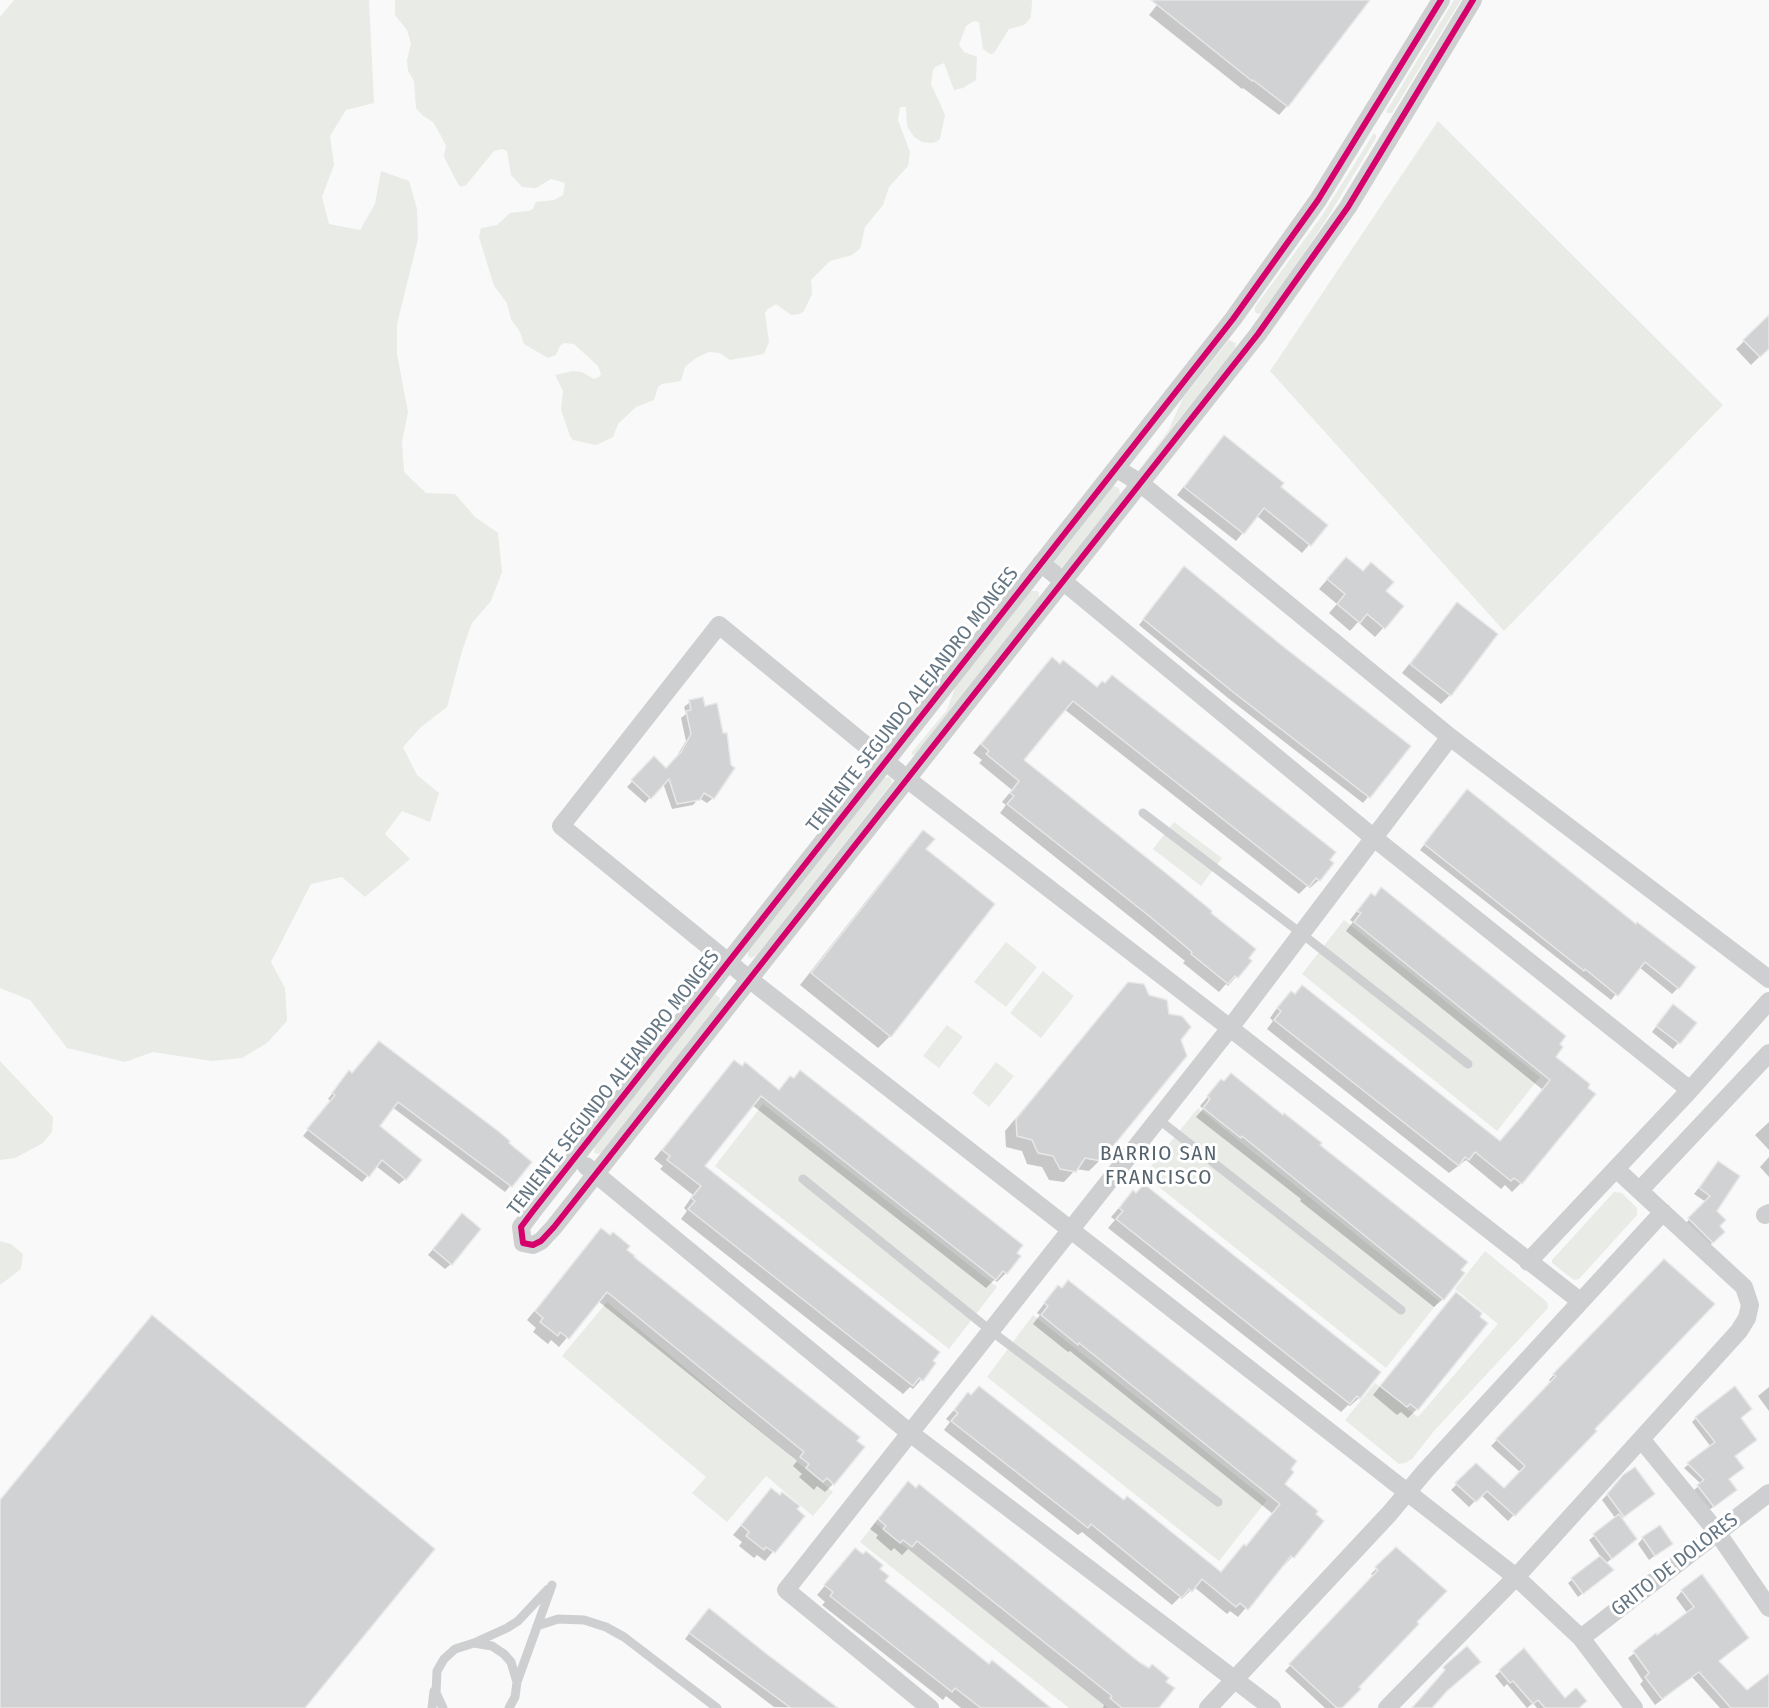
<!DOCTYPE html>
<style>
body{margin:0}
canvas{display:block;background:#f9f9f9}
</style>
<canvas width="1769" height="1708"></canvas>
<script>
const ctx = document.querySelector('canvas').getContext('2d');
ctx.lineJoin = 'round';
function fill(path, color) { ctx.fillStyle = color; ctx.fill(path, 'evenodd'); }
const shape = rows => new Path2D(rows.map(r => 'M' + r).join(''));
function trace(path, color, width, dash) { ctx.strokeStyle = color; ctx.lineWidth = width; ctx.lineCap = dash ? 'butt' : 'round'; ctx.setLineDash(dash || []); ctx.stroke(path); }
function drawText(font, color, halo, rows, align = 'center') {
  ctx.font = font + ' "Fira Sans Condensed",sans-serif'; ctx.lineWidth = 6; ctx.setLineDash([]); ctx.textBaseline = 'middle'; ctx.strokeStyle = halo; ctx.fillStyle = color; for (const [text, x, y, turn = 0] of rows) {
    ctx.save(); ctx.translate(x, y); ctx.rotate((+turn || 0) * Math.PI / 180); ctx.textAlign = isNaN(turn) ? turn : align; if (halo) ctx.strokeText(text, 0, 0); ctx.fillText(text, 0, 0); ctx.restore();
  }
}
fill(shape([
 [14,0,369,0,374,103,346,110,330,136,334,165,322,197,329,224,360,230,375,204,381,171,409,181,417,209,418,239,397,324,397,354,408,412,402,442,404,472,426,493,455,494,475,517,498,533,502,572,491,601,472,623,462,651,447,707,421,727,403,747,417,775,439,793,430,822,402,811,385,834,410,859,365,897,342,877,311,884,271,962,285,988,287,1021,267,1043,242,1058,212,1061,153,1052,125,1062,67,1048,30,1000,0,988,0,17],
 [395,0,1032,0,1031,17,1028,21,1024,25,1009,29,994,53,990,54,983,49,979,22,974,21,966,26,959,45,964,52,977,57,976,80,963,88,954,90,944,63,935,67,933,70,931,84,945,115,940,139,936,142,931,143,922,142,914,137,907,126,906,107,900,107,898,120,910,152,908,166,889,187,883,205,865,227,860,249,852,255,830,261,811,280,812,294,804,311,800,314,791,315,776,304,768,309,765,313,769,342,764,354,730,360,720,353,709,352,696,358,685,367,681,381,662,384,658,387,654,400,636,407,618,424,613,437,596,445,573,440,570,436,561,410,563,391,555,375,573,371,582,372,594,379,599,377,601,374,598,366,574,344,564,343,560,346,556,355,548,358,524,344,520,332,511,319,507,303,494,286,479,237,481,228,497,225,510,213,528,211,532,210,536,202,554,200,563,195,565,183,551,179,536,188,522,187,511,175,507,151,502,149,494,151,466,185,461,187,458,184,445,159,444,155,446,146,440,134,433,122,422,115,416,108,414,81,408,71,407,60,411,43,407,30,395,15],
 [1454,0,1461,0,1392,113,1387,113,1387,110],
 [1438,121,1723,405,1504,631,1270,371],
 [1374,133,1376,135,1376,138,1326,220,1264,313,1258,314,1255,312,1255,307,1321,217],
 [1229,340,1236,343,1235,349,1138,470,1168,431,1183,398],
 [1113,486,1119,488,1120,495,1063,567,1060,568,1055,564,1055,561],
 [1030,591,1037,591,1039,593,1039,599,916,754,912,755,912,752,947,710,956,685],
 [890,777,892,781,891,784,756,956,751,958,748,956,748,950,884,778],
 [1174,822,1222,858,1201,886,1153,849],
 [1344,920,1540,1077,1497,1131,1302,974],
 [1006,942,1037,967,1006,1007,974,982],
 [1043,971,1074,996,1041,1038,1010,1013],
 [715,994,720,998,719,1003,602,1152,597,1154,594,1153,595,1146,712,996],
 [947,1025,963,1037,939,1068,923,1056],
 [0,1061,53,1117,52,1132,43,1143,15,1158,0,1160],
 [996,1062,1014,1076,989,1107,972,1093],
 [763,1104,997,1287,949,1349,715,1166],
 [1198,1108,1439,1301,1386,1368,1144,1175],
 [1614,1192,1622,1193,1637,1208,1637,1215,1579,1279,1574,1280,1552,1263,1552,1260],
 [0,1241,11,1244,23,1254,21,1269,0,1285],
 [1485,1251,1547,1302,1548,1308,1434,1431,1412,1459,1405,1463,1399,1464,1345,1420,1375,1383,1418,1417,1498,1324,1455,1289],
 [607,1302,833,1492,813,1516,766,1476,727,1522,692,1493,706,1477,562,1356],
 [1033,1315,1267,1500,1219,1561,987,1377],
 [875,1523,1108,1708,1069,1708,860,1542]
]), '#e8ebe6');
fill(shape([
 [1161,0,1368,0,1287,106,1279,115,1243,88,1242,89,1149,15],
 [1769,317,1769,347,1751,365,1736,349],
 [1224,437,1326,525,1302,553,1257,516,1236,541,1177,495],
 [1338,567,1384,591,1402,607,1375,637,1358,622,1350,631,1329,613,1337,604,1319,589],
 [1179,574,1284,649,1409,746,1363,803,1228,698,1139,625],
 [1457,604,1450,695,1441,704,1402,673],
 [1043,668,1319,880,1310,888,1307,886,1299,894,1064,709,1022,761,1209,913,1250,961,1228,986,1226,984,1219,992,1183,963,1185,961,1139,924,1000,813,1006,805,1002,802,1012,790,979,763,982,760,973,753],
 [690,702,713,798,707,803,699,798,693,805,672,809,663,783,645,803,627,787,654,758,666,769,675,759,686,741,681,718,686,714,684,707],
 [1462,797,1694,967,1678,988,1672,994,1639,967,1611,1000,1420,850],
 [923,832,924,850,890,1036,878,1048,800,985,911,844],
 [1381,889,1554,1057,1588,1084,1521,1183,1512,1192,1505,1185,1501,1189,1466,1160,1449,1173,1267,1029,1273,1021,1270,1018,1282,1001,1294,995,1302,987,1499,1142,1543,1090,1346,931,1353,922,1350,920,1363,903,1371,895,1374,897],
 [1128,983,1148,997,1168,1015,1179,1040,1100,1160,1089,1171,1076,1169,1064,1182,1049,1180,1042,1167,1027,1164,1022,1151,1006,1147,1005,1131],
 [1668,1011,1695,1023,1673,1049,1652,1032],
 [734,1062,778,1091,782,1087,1006,1273,997,1282,994,1280,986,1288,752,1105,703,1166,921,1380,913,1389,910,1387,903,1394,681,1219,687,1211,684,1208,693,1195,660,1169,663,1166,654,1159],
 [344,1078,506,1143,530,1162,505,1192,392,1107,378,1126,405,1179,399,1184,376,1166,362,1182,303,1136,331,1101,328,1099],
 [1221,1081,1318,1145,1443,1299,1434,1307,1300,1201,1301,1199,1196,1117,1203,1109,1200,1106],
 [1769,1122,1769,1150,1755,1135],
 [1769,1157,1769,1177,1760,1167],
 [1718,1163,1715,1211,1718,1226,1723,1232,1707,1248,1684,1225,1706,1202,1694,1194],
 [1133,1192,1359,1398,1350,1406,1348,1405,1341,1412,1108,1228,1115,1220,1111,1217],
 [457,1221,451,1264,445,1269,428,1255],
 [593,1239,625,1250,833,1484,825,1492,817,1486,814,1490,799,1477,802,1474,793,1466,797,1461,598,1301,559,1347,551,1340,548,1344,533,1332,536,1328,527,1320],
 [1665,1261,1593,1429,1595,1431,1508,1521,1481,1495,1469,1507,1451,1490,1476,1465,1504,1490,1521,1473,1491,1446,1551,1383,1549,1380],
 [1050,1296,1289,1469,1283,1485,1322,1521,1292,1557,1284,1566,1282,1565,1238,1617,1230,1611,1227,1614,1194,1587,1182,1599,1180,1597,1172,1605,1082,1532,1078,1535,944,1430,950,1422,946,1419,968,1394,1124,1501,1220,1573,1235,1555,1244,1546,1245,1547,1273,1514,1070,1351,1068,1352,1033,1324,1040,1315,1037,1313],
 [1447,1303,1478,1317,1486,1324,1417,1409,1408,1418,1401,1412,1397,1415,1373,1395],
 [152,1317,303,1708,0,1708,0,1500,140,1329],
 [1769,1387,1769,1411,1758,1396],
 [1696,1418,1734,1457,1728,1480,1731,1494,1709,1510,1694,1490,1701,1484,1684,1468,1711,1447,1692,1422],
 [1618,1483,1647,1499,1621,1519,1636,1539,1605,1564,1608,1574,1578,1597,1568,1583,1601,1557,1589,1540,1616,1519,1602,1500],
 [771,1490,803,1516,765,1561,757,1555,754,1558,739,1546,742,1542,733,1535],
 [899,1492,1157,1708,1103,1708,1104,1705,908,1549,902,1555,894,1548,891,1551,876,1538,878,1535,870,1529],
 [1643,1538,1671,1544,1649,1560,1638,1544],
 [1396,1549,1415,1622,1417,1624,1340,1708,1325,1708,1285,1671,1373,1576,1371,1574],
 [855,1550,878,1569,883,1581,988,1666,1049,1708,961,1708,946,1696,943,1700,822,1605,825,1602,817,1595],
 [1682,1591,1747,1638,1718,1662,1747,1692,1769,1675,1769,1708,1720,1708,1692,1677,1655,1705,1640,1684,1643,1681,1628,1658,1688,1614,1676,1598],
 [703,1615,835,1708,774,1707,685,1639],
 [1524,1650,1565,1700,1579,1708,1537,1708,1533,1703,1527,1708,1507,1684,1504,1687,1495,1676]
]), '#0003');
const building = shape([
 [1151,0,1370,0,1288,107,1253,80,1252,81,1151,0],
 [1769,315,1769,349,1760,357,1743,340,1769,315],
 [1224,435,1284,483,1281,487,1328,525,1311,546,1264,508,1244,534,1184,487,1224,435],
 [1346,557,1363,571,1371,562,1394,582,1386,591,1404,606,1385,629,1367,614,1360,623,1337,604,1345,594,1327,579,1346,557],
 [1184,566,1285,648,1411,746,1370,798,1233,692,1143,619,1184,566],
 [1457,602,1498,634,1451,696,1410,664,1457,602],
 [1052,657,1060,664,1063,660,1097,687,1102,681,1105,683,1112,675,1336,852,1330,860,1334,863,1320,881,1316,878,1309,887,1073,701,1055,722,1024,760,1167,874,1212,911,1211,913,1256,949,1249,958,1252,961,1238,978,1235,976,1228,984,1191,954,1192,952,1148,915,1007,804,1014,796,1010,793,1019,781,986,754,989,751,981,744,1052,657],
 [703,697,705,706,717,703,723,733,727,733,731,765,735,768,714,799,704,793,700,800,677,804,669,779,651,799,631,780,654,756,666,768,681,752,691,734,686,711,691,710,689,700,703,697],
 [1467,789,1636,924,1637,922,1696,967,1679,989,1645,962,1618,996,1585,969,1584,971,1424,844,1467,789],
 [923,830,935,839,926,849,995,904,891,1037,811,973,923,830],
 [1381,887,1566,1036,1560,1044,1563,1047,1556,1057,1590,1084,1588,1088,1596,1094,1522,1184,1514,1178,1511,1181,1475,1152,1469,1160,1465,1157,1459,1166,1274,1020,1281,1011,1277,1008,1291,991,1295,994,1302,985,1500,1141,1519,1119,1550,1080,1354,922,1361,913,1357,911,1371,893,1375,896,1381,887],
 [1128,982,1144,984,1149,995,1167,1000,1169,1014,1182,1016,1191,1027,1181,1040,1187,1056,1101,1161,1085,1158,1076,1172,1060,1169,1053,1156,1038,1153,1032,1140,1017,1136,1016,1119,1128,982],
 [1673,1004,1697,1023,1680,1044,1656,1026,1673,1004],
 [379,1041,498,1131,510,1141,509,1143,532,1162,512,1187,398,1102,380,1126,422,1160,406,1180,382,1160,369,1177,307,1129,335,1095,332,1093,349,1070,352,1073,379,1041],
 [734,1060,742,1066,745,1062,779,1090,790,1076,794,1078,800,1070,1023,1245,1017,1253,1021,1256,1007,1274,1003,1271,996,1280,761,1096,705,1166,940,1352,933,1361,936,1363,923,1381,919,1378,913,1386,688,1209,695,1201,691,1198,701,1186,667,1160,670,1156,662,1150,734,1060],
 [1231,1073,1283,1115,1284,1113,1322,1143,1320,1145,1468,1262,1461,1270,1465,1273,1444,1300,1242,1136,1241,1138,1203,1108,1210,1099,1207,1096,1221,1079,1224,1081,1231,1073],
 [1718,1161,1740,1176,1717,1211,1726,1220,1720,1226,1725,1232,1713,1243,1688,1218,1710,1196,1699,1188,1718,1161],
 [1144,1184,1381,1372,1360,1399,1357,1396,1350,1404,1116,1219,1123,1211,1119,1208,1133,1190,1136,1193,1144,1184],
 [462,1213,481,1229,452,1265,433,1249,462,1213],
 [601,1228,610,1235,613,1232,630,1246,627,1250,635,1256,634,1257,860,1437,857,1441,865,1447,834,1485,827,1478,823,1482,806,1468,809,1464,800,1457,804,1452,607,1292,569,1339,560,1332,558,1336,540,1322,543,1318,535,1311,601,1228],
 [1664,1259,1715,1304,1595,1429,1597,1431,1515,1516,1487,1491,1476,1502,1455,1483,1476,1463,1504,1488,1525,1466,1496,1439,1556,1376,1553,1374,1664,1259],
 [1068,1280,1297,1461,1291,1469,1294,1472,1285,1484,1318,1511,1316,1514,1324,1521,1294,1558,1291,1556,1248,1610,1240,1603,1236,1607,1202,1579,1192,1592,1189,1589,1182,1598,1091,1524,1088,1528,951,1421,958,1413,954,1410,968,1392,971,1395,979,1386,1124,1500,1127,1496,1221,1572,1244,1544,1246,1546,1280,1504,1079,1343,1078,1345,1041,1315,1048,1306,1044,1303,1058,1285,1062,1288,1068,1280],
 [1456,1292,1482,1313,1480,1317,1488,1323,1418,1410,1410,1404,1407,1407,1380,1386,1456,1292],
 [152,1315,435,1549,305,1708,0,1708,0,1500,152,1315],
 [1735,1386,1752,1409,1741,1418,1757,1440,1735,1456,1744,1468,1729,1479,1737,1490,1714,1507,1697,1485,1704,1480,1687,1463,1715,1442,1695,1417,1735,1386],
 [1635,1467,1655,1494,1624,1517,1607,1494,1623,1475,1635,1467],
 [908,1481,916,1488,919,1484,1139,1662,1149,1668,1152,1664,1169,1678,1166,1682,1175,1688,1159,1708,1122,1708,1110,1698,1112,1696,917,1541,912,1547,903,1540,900,1543,883,1529,886,1526,878,1519,908,1481],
 [771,1488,780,1495,782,1492,800,1506,797,1509,805,1516,775,1553,766,1547,764,1550,746,1536,749,1532,741,1525,771,1488],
 [1619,1514,1637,1539,1612,1559,1593,1534,1619,1514],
 [1660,1525,1673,1544,1655,1556,1642,1537,1660,1525],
 [1396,1547,1447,1591,1417,1622,1419,1624,1359,1687,1361,1689,1342,1708,1337,1708,1289,1664,1378,1570,1375,1567,1396,1547],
 [855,1548,863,1554,866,1551,883,1565,880,1569,889,1576,885,1581,989,1664,992,1660,1051,1708,981,1708,955,1688,952,1692,830,1596,833,1592,824,1585,855,1548],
 [1600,1556,1614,1570,1583,1594,1571,1578,1600,1556],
 [1702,1574,1749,1638,1719,1661,1747,1690,1769,1673,1769,1708,1731,1708,1699,1672,1662,1699,1645,1677,1649,1673,1633,1651,1656,1633,1657,1635,1694,1607,1681,1590,1702,1574],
 [709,1608,768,1655,838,1708,791,1708,689,1633,709,1608],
 [1467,1646,1481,1662,1447,1691,1432,1708,1412,1708,1445,1670,1443,1667,1467,1646],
 [1524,1648,1565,1698,1576,1688,1587,1701,1579,1708,1545,1708,1538,1700,1533,1704,1513,1681,1510,1683,1499,1670,1524,1648]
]);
fill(building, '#d0d2d3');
trace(building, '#e8e8e8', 1.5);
trace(shape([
 [1143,813,1302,934,1468,1064],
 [1158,1119,1401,1310],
 [803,1179,991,1331,1218,1502],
 [537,1626,558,1619,584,1620,606,1627,624,1637,717,1708],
 [474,1643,507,1628,518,1621,548,1589],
 [517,1682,552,1585],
 [432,1708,434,1691],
 [443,1708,436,1693,437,1671,444,1659,455,1649,474,1643,492,1646,504,1654,511,1662,517,1682,515,1697,509,1708]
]), '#cecfd0', 9);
trace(shape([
 [1441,0,1318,200,1233,319,533,1211,521,1227,523,1243,533,1245,541,1241,554,1227,1258,334,1348,207,1473,0],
 [1116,468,1140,483,1450,737,1769,979],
 [1041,563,1374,838,1690,1090],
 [586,1166,910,1433,1272,1708],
 [1640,1190,1769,1053],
 [1765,1215,1769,1213],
 [1528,1262,1690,1090,1769,1001],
 [1580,1301,1230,1028,907,779,719,625,561,826,749,979,1516,1577,1581,1638,1634,1708],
 [1641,1439,1717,1532,1769,1608],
 [1581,1638,1769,1493],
 [930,1708,786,1590,1230,1028,1450,737],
 [1208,1708,1389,1514,1426,1470,1663,1212],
 [1387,1708,1516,1577,1739,1331,1747,1318,1750,1305,1744,1287,1616,1169]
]), '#cecfd0', 18);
trace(shape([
 [1441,0,1318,200,1233,319,533,1211,521,1227,523,1243,533,1245,541,1241,554,1227,1258,334,1348,207,1473,0]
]), '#d6006c', 6);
drawText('20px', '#657683', '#fff', [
 ["TENIENTE SEGUNDO ALEJANDRO MONGES",913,700,-52],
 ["TENIENTE SEGUNDO ALEJANDRO MONGES",614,1083,-52],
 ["GRITO DE DOLORES",1675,1565,-38]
]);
ctx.letterSpacing = '1.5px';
drawText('21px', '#57646e', '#fff', [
 ["BARRIO SAN",1159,1154],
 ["FRANCISCO",1159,1178]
]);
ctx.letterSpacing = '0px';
</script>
